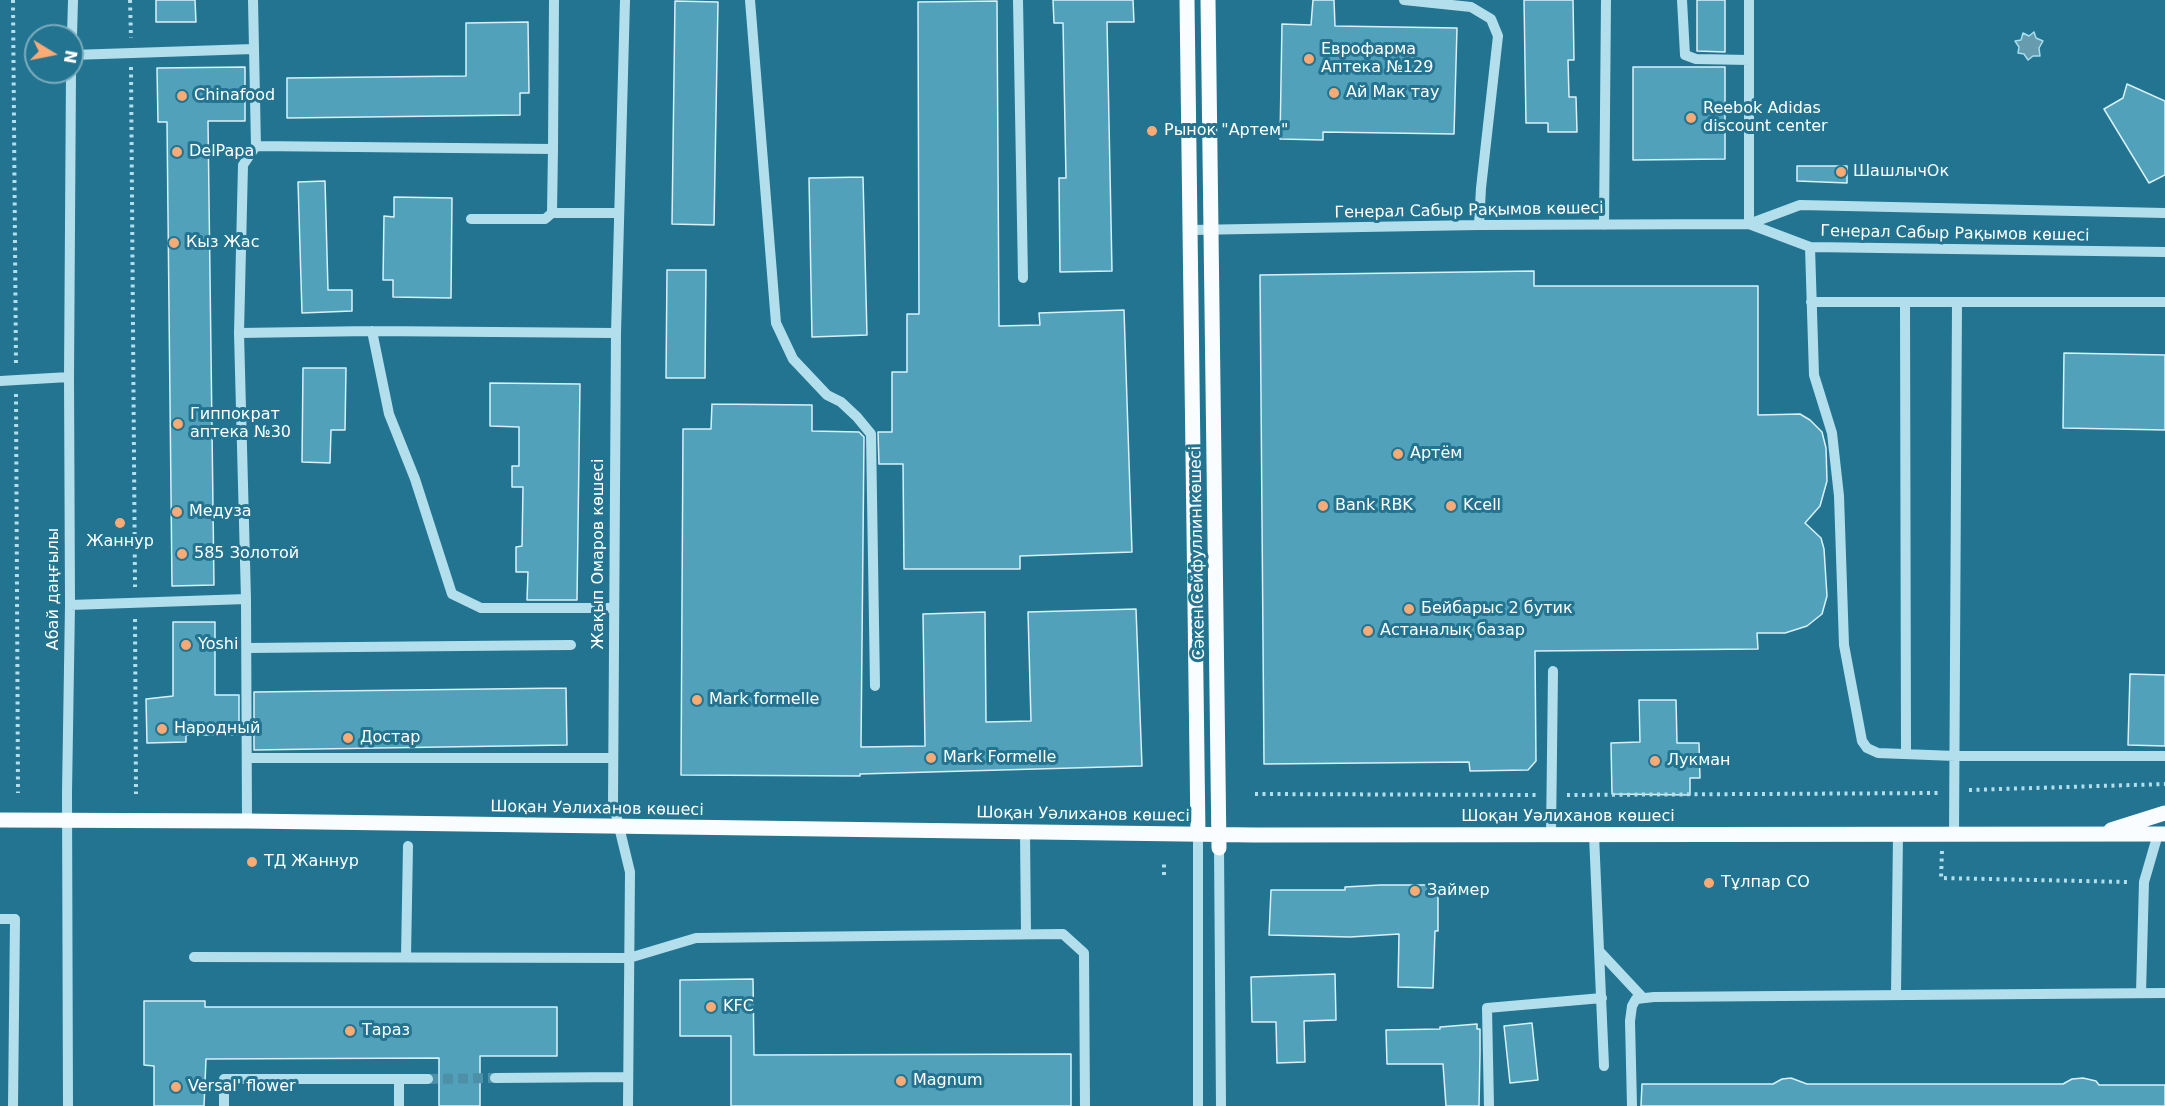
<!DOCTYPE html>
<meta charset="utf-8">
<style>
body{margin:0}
#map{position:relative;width:2165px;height:1106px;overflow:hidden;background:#227491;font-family:"DejaVu Sans",sans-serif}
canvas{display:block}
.north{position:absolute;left:24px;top:24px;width:60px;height:60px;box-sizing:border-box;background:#227491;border:2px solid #7aacbd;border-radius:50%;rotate:100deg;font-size:16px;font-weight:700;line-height:24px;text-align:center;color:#fff}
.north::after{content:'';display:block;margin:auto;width:21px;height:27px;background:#f9aa75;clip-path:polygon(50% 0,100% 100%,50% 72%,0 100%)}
</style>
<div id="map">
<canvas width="2165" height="1106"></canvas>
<div class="north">N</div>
</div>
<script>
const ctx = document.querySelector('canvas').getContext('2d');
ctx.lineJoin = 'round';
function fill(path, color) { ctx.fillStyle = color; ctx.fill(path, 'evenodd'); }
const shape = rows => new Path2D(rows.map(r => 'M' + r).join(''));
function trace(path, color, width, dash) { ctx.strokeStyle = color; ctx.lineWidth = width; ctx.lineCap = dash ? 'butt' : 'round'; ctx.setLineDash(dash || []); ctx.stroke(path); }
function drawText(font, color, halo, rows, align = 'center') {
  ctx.font = font + ' "DejaVu Sans",sans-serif'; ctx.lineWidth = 6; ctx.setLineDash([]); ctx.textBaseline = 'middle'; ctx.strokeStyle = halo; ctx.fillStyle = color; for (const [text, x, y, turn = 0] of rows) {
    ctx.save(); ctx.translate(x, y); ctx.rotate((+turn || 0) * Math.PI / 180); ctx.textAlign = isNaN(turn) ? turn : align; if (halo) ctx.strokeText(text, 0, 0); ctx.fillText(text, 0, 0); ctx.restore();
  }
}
const water = shape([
 [2034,32,2036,38,2043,41,2039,48,2040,56,2033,56,2028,60,2024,54,2018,53,2019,47,2015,41,2021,40,2023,33,2029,36,2034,32]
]);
fill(water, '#669cad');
trace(water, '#a7deee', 1.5);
const building = shape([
 [156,0,195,0,196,22,156,22,156,0],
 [1053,0,1133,0,1134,22,1107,22,1112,271,1060,272,1059,178,1066,178,1063,23,1054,23,1053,0],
 [1313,0,1334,0,1335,26,1457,28,1454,134,1323,132,1323,140,1280,139,1282,24,1311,25,1313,0],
 [1524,0,1573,0,1574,60,1568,60,1569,97,1576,97,1577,132,1548,132,1548,123,1526,123,1524,0],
 [1697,0,1725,0,1725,52,1697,51,1697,0],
 [675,1,718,2,714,225,672,224,675,1],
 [997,1,999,326,1040,325,1039,313,1124,310,1132,552,1020,556,1020,569,904,569,903,464,879,464,878,432,892,432,892,372,907,372,907,314,919,314,918,2,997,1],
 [528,22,529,93,520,93,520,115,287,118,287,78,466,76,466,23,528,22],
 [245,67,245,121,208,121,214,585,172,586,167,122,158,122,157,68,245,67],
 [1633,67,1725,67,1725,159,1633,160,1633,67],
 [2127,84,2165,101,2165,175,2149,183,2104,109,2123,98,2127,84],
 [1797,166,1847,166,1847,183,1797,181,1797,166],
 [863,177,867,335,812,337,809,178,863,177],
 [325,181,328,290,352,290,352,311,302,313,298,182,325,181],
 [394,197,452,198,451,298,393,297,393,280,383,280,384,216,394,217,394,197],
 [667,270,706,270,705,378,666,378,667,270],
 [1534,271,1534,286,1758,286,1758,415,1800,414,1810,420,1822,432,1826,448,1827,481,1820,506,1805,523,1821,538,1824,549,1827,596,1822,614,1807,626,1785,633,1757,633,1758,649,1535,651,1536,761,1528,770,1470,771,1469,762,1264,764,1260,275,1534,271],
 [2064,353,2165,355,2165,430,2063,428,2064,353],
 [303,368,346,368,345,430,331,430,330,463,302,462,303,368],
 [490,383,580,384,577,600,527,600,528,572,516,572,516,547,522,546,523,487,512,487,512,466,519,466,519,427,490,426,490,383],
 [712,404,812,405,812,431,859,432,864,437,861,747,925,746,923,614,985,612,986,722,1031,721,1028,612,1136,609,1142,766,860,774,860,776,681,775,683,429,711,429,712,404],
 [173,622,215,622,215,695,239,695,239,735,186,735,186,742,147,743,146,699,173,696,173,622],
 [2130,674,2165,675,2165,746,2128,745,2130,674],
 [566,688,567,745,254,750,254,692,566,688],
 [1639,700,1676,700,1677,743,1699,743,1700,778,1690,778,1690,795,1612,794,1611,743,1640,742,1639,700],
 [1380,885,1438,885,1438,931,1435,931,1433,988,1398,987,1399,934,1350,937,1269,935,1271,890,1345,890,1345,887,1380,885],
 [1335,974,1336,1020,1304,1021,1305,1062,1277,1063,1276,1022,1252,1022,1251,977,1335,974],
 [753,979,754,1055,1071,1054,1071,1106,731,1106,731,1036,680,1036,680,980,753,979],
 [144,1001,205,1001,205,1007,557,1007,557,1056,480,1056,480,1106,439,1106,439,1058,206,1059,204,1106,154,1106,154,1066,144,1065,144,1001],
 [1532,1023,1538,1080,1510,1083,1504,1026,1532,1023],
 [1477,1024,1477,1029,1480,1029,1480,1053,1479,1106,1446,1106,1443,1064,1387,1064,1386,1030,1440,1029,1440,1027,1477,1024],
 [1791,1078,1807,1084,2063,1084,2072,1079,2083,1078,2096,1081,2099,1085,2165,1085,2165,1106,1641,1106,1642,1084,1773,1084,1782,1079,1791,1078]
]);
fill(building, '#52a1bb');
trace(building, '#d8f1f9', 1.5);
trace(shape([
 [428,1079,495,1078]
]), '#4e90a7', 10, [10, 5]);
trace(shape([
 [13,0,16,365],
 [130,0,131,38],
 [131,67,135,587],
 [16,394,18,793],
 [135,619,136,794],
 [1969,790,2165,784],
 [1255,794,1536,795],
 [1567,795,1941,793],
 [1942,851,1941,878,2129,882],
 [1164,875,1164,862]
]), '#b3dfed', 4, [3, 4.5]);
trace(shape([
 [625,0,616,333,613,802,630,872,628,1106],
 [750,0,776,323,793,359,827,395,841,402,857,417,871,434,875,686],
 [1018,0,1023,278],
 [1404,0,1471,7,1491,19,1498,36,1481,188,1479,225],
 [1682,0,1685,55,1696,59,1749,60],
 [72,36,73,0],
 [72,55,253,49],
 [256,146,553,149,554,0],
 [552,213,619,213],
 [471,219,545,219,552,213,553,149],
 [1749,224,1810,247,2165,252],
 [1749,224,1749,0],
 [1604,225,1606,0],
 [1190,230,1479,225,1749,224,1800,205,2165,213],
 [1810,247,1814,375,1832,433,1839,496,1844,645,1862,741,1867,748,1878,753,1955,756,2165,756],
 [1811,302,2165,302],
 [1905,302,1906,754],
 [372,331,389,414,415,479,452,594,481,608,613,608],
 [239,333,372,331,616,333],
 [0,381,69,377],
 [246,599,239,333,243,165,256,146,253,0],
 [70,605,246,599,247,821],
 [247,648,571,645],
 [247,758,613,758],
 [1025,832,1026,934],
 [1198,834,1198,1106],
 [1551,835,1553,671],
 [1594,835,1604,1066],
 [1954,835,1957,302],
 [1219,848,1221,1106],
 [0,919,15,919,13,1106],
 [1600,952,1643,998],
 [194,957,629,958,696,938,1063,934,1084,953,1085,1106],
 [406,957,408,846],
 [2141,993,2144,882,2158,834],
 [1896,995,1898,835],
 [495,1078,627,1077],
 [68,1106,67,793,70,605,69,377,71,72],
 [224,1106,224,1079,399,1079],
 [399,1106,399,1079,428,1079],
 [1489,1106,1487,1008,1602,998],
 [1632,1106,1630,1021,1632,1006,1636,999,1654,997,2165,993]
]), '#b3dfed', 10);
trace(shape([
 [1187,0,1198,834],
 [1208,0,1219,848],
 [0,820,247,821,1254,835,2165,834],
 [2111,830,2165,813]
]), '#f9fdff', 15);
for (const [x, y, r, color] of [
 [1309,59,6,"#f9aa75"],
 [1334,93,6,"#f9aa75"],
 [182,96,6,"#f9aa75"],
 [1691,118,6,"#f9aa75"],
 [1152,131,6,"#f9aa75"],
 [177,152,6,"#f9aa75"],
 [1841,172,6,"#f9aa75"],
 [174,243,6,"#f9aa75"],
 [178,424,6,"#f9aa75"],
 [1398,454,6,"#f9aa75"],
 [1323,506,6,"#f9aa75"],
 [1451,506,6,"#f9aa75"],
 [177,512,6,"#f9aa75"],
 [120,523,6,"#f9aa75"],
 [182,554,6,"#f9aa75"],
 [1409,609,6,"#f9aa75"],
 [1368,631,6,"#f9aa75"],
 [186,645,6,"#f9aa75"],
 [697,700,6,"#f9aa75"],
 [162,729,6,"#f9aa75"],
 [348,738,6,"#f9aa75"],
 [931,758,6,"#f9aa75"],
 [1655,761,6,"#f9aa75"],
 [252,862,6,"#f9aa75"],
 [1709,883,6,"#f9aa75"],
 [1415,891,6,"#f9aa75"],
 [711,1007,6,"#f9aa75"],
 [350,1031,6,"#f9aa75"],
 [901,1081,6,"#f9aa75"],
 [176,1087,6,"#f9aa75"]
]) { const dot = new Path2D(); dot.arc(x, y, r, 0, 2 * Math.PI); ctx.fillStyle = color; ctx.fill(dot); trace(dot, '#227491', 2); }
drawText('16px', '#fff', '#227491', [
 ["Еврофарма",1321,50],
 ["Аптека №129",1321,68],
 ["Ай Мак тау",1346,93],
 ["Chinafood",194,96],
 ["Reebok Adidas",1703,109],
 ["discount center",1703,127],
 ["Рынок \"Артем\"",1164,131],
 ["DelPapa",189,152],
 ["ШашлычОк",1853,172],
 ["Кыз Жас",186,243],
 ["Гиппократ",190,415],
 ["аптека №30",190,433],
 ["Артём",1410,454],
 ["Bank RBK",1335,506],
 ["Kcell",1463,506],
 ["Медуза",189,512],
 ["Жаннур",120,542,"center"],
 ["585 Золотой",194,554],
 ["Бейбарыс 2 бутик",1421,609],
 ["Астаналық базар",1380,631],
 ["Yoshi",198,645],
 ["Mark formelle",709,700],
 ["Народный",174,729],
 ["Достар",360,738],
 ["Mark Formelle",943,758],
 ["Лукман",1667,761],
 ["ТД Жаннур",264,862],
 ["Тұлпар СО",1721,883],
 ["Займер",1427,891],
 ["KFC",723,1007],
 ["Тараз",362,1031],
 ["Magnum",913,1081],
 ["Versal' flower",188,1087]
], 'left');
drawText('16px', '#fff', '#227491', [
 ["Генерал Сабыр Рақымов көшесі",1469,211,-1],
 ["Генерал Сабыр Рақымов көшесі",1955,234,1],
 ["Сәкен Сейфуллин көшесі",1198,553,-91],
 ["Жақып Омаров көшесі",599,554,-90],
 ["Абай даңғылы",54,589,-90],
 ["Шоқан Уәлиханов көшесі",597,809,1],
 ["Шоқан Уәлиханов көшесі",1083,815,1],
 ["Шоқан Уәлиханов көшесі",1568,817]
]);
</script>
